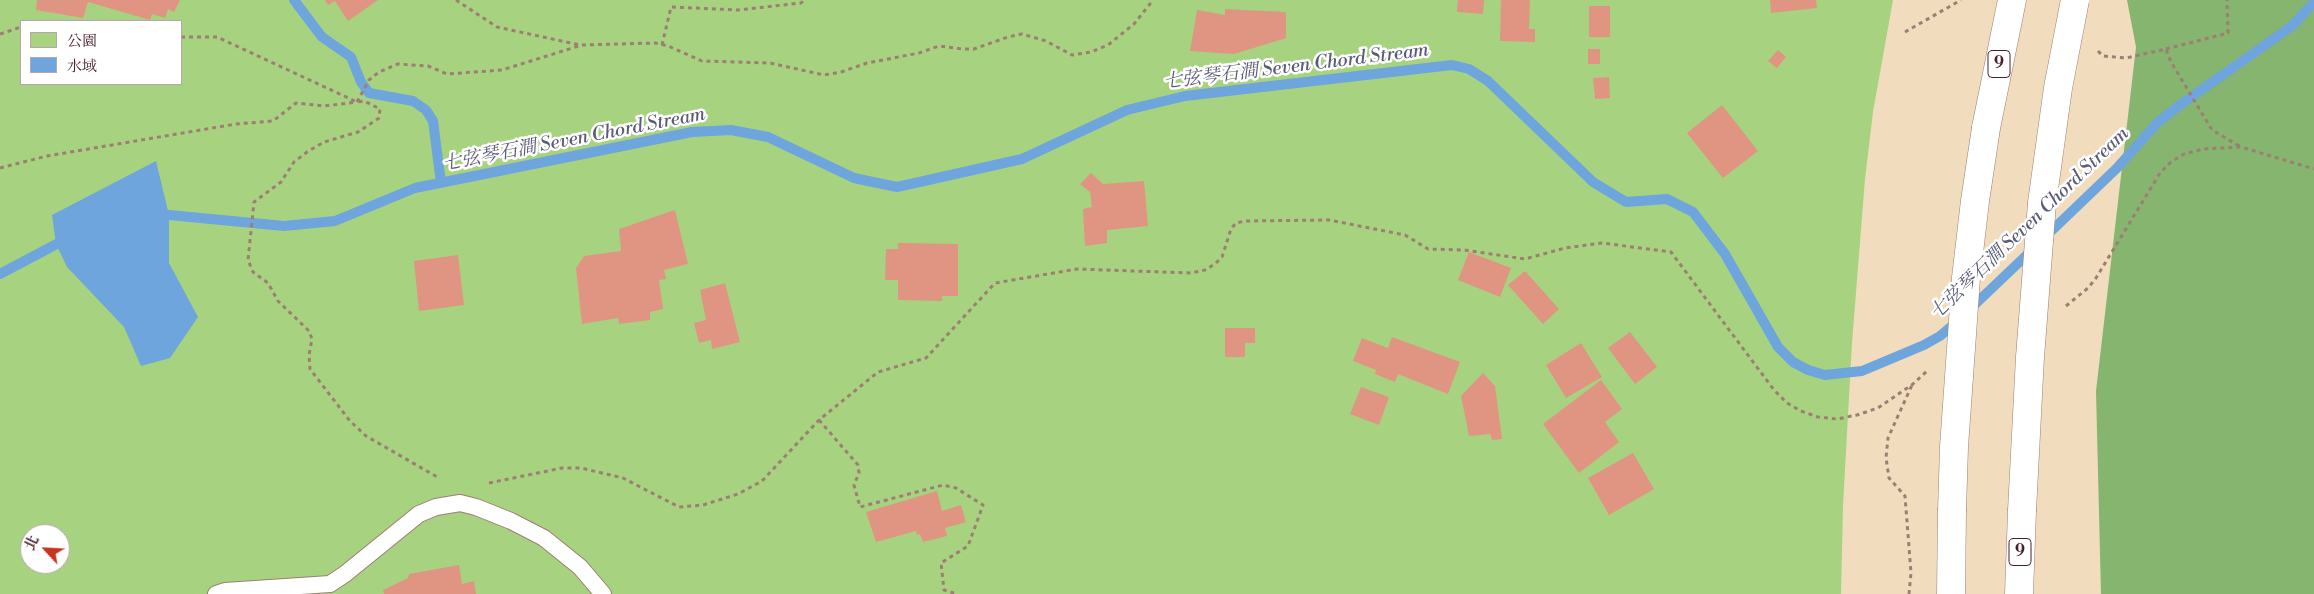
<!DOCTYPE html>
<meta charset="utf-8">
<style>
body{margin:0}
#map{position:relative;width:2314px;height:594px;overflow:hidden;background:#f1ddbd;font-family:"Libre Bodoni","Noto Serif TC",serif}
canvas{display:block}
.legend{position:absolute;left:20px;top:20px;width:162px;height:65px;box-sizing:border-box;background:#fff;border:1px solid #b7a5aa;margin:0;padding:6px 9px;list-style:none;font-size:15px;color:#4a1f2b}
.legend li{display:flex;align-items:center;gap:10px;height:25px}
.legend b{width:25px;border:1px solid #b7a5aa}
.north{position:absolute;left:20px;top:524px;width:50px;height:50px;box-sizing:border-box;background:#fff;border:1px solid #b7a5aa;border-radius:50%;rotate:295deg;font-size:14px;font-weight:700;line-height:20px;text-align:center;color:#4a1f2b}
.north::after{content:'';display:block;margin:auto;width:18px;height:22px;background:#c8321e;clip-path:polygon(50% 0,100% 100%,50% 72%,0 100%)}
</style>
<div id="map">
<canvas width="2314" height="594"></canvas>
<ul class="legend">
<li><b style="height:14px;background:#a7d380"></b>公園</li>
<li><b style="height:14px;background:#6ea5dc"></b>水域</li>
</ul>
<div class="north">北</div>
</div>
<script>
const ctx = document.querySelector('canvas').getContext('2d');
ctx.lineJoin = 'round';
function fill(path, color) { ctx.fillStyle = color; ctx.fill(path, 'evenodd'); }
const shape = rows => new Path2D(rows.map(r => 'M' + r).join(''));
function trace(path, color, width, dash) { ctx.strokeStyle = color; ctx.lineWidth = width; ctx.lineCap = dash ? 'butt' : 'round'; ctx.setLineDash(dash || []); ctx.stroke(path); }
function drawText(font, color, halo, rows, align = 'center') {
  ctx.font = font + ' "Libre Bodoni","Noto Serif TC",serif'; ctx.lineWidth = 5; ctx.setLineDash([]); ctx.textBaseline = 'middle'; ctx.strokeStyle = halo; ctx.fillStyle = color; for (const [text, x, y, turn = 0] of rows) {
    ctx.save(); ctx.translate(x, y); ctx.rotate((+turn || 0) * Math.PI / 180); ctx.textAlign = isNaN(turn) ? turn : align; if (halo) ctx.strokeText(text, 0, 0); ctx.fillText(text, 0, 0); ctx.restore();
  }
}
fill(shape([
 [0,0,1893,0,1873,112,1865,179,1852,343,1843,506,1841,594,0,594],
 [21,21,181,21,181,84,21,84],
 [30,534,60,534,60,564,30,564]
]), '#a7d380');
fill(shape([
 [2127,0,2314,0,2314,594,2101,594,2096,391,2136,47]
]), '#85b56e');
fill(shape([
 [156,161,169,215,169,263,198,317,170,358,141,366,124,327,67,267,56,244,52,215]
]), '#6ea5dc');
trace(shape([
 [294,0,322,37,351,57,361,82,369,93,413,101,426,110,433,121,441,183],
 [156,217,169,215,284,226,335,221,415,188,692,132,731,130,768,137,854,178,897,187,1022,159,1127,110,1185,96,1452,65,1469,69,1488,81,1593,182,1626,202,1667,199,1693,212,1725,254,1778,347,1793,362,1808,370,1825,375,1862,371,1924,345,1940,336,1959,320],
 [2045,237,2117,168,2157,123,2180,105,2292,26,2314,2],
 [0,274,68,238],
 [1969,310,2033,249]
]), '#6ea5dc', 10);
fill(shape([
 [37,0,180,0,174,12,168,9,165,18,152,14,150,20,88,2,83,18,36,10],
 [325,0,378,0,348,21,335,1,328,5],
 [1458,0,1484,0,1483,14,1457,12],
 [1501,0,1530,0,1529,29,1535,29,1535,42,1500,41],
 [1770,0,1816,0,1817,8,1771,13],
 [1589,6,1610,6,1610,37,1589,37],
 [1225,9,1286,12,1286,38,1234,54,1190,51,1197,10,1225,15],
 [1588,49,1600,49,1600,64,1588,64],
 [1778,50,1786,57,1777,68,1768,61],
 [1609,77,1610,98,1595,99,1593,78],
 [1722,105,1758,151,1723,178,1687,133],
 [1091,173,1103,184,1144,181,1148,226,1107,230,1107,243,1085,246,1083,209,1092,207,1090,192,1080,184],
 [675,210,688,264,664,270,666,279,659,280,663,309,650,312,650,320,619,324,618,318,582,324,576,268,584,256,621,251,619,229],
 [898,243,958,244,958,296,942,296,942,301,898,300,898,280,885,280,886,249,898,249],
 [1469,252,1511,268,1500,297,1458,280],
 [458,255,464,305,419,311,414,261],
 [1525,271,1559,309,1543,324,1508,285],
 [725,283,740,342,712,349,711,340,699,343,694,323,706,320,700,290],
 [1225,328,1255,328,1255,343,1245,343,1245,357,1225,357],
 [1630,332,1657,367,1635,384,1608,348],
 [1392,337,1460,362,1448,394,1398,374,1395,382,1375,374,1376,370,1353,361,1362,338,1388,348],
 [1581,343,1602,377,1566,398,1546,365],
 [1483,373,1495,386,1502,439,1492,440,1490,434,1469,436,1461,396],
 [1601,380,1622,409,1605,422,1619,442,1579,473,1543,424],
 [1361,387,1389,397,1379,425,1350,414],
 [1633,453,1654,489,1609,515,1588,478],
 [937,491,942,511,961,505,966,522,945,528,947,536,923,542,920,534,917,535,916,531,876,542,866,512],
 [459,565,462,584,474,581,476,594,384,594,383,590,408,578,409,574]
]), '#df9582');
const service = shape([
 [216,594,225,591,330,584,345,574,419,514,436,507,460,503,476,507,511,521,544,538,580,567,603,594]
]);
const trunk = shape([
 [1986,128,2012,0],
 [1951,594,1952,511],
 [2019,594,2022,511]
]);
trace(service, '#9e7e74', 18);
trace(trunk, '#9e7e74', 29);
trace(shape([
 [456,0,497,27,580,45],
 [1905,32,1961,0],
 [0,34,21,27],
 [181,37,217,37,357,102,364,101,380,109,379,118,358,132,324,142,307,152,294,162,281,182,254,202,248,260,253,272,268,283,278,301,309,331,312,339,309,355,310,369,350,421,366,436,439,478],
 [662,45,671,7,738,10,801,3,804,0],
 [2166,49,2228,33,2227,0],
 [2098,51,2103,56,2126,58,2166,49,2171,62,2212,130,2241,147],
 [0,168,47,156,236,124,273,121,296,103,324,106,357,102,369,80,379,72,398,64,428,66,447,74,502,70,582,45,655,43,668,46,702,61,770,63,824,75,841,72,867,63,919,53,939,46,962,49,974,49,1008,37,1022,34,1046,41,1072,55,1091,52,1108,45,1134,24,1153,0],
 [2066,306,2088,288,2096,278,2160,173,2171,162,2184,154,2203,149,2241,147,2314,169],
 [819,420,858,465,859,473,854,485,860,507,943,485,956,488,983,505,968,546,941,563,944,590,957,594],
 [489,483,562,468,581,468,623,478,679,507,703,505,738,494,762,481,819,420,878,372,926,358,995,283,1077,269,1191,273,1205,270,1215,264,1222,257,1231,229,1236,223,1245,221,1329,220,1405,235,1428,249,1464,250,1525,259,1565,248,1602,243,1671,252,1774,390,1787,403,1801,411,1818,417,1837,419,1857,415,1878,408,1913,384,1927,371],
 [1909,594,1911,573,1905,496,1889,478,1886,458,1888,438,1912,385]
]), '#9e7e74', 3, [4, 4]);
trace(service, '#fff', 16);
trace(trunk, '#fff', 28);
const trunkBridge = shape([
 [1952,511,1954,447,1966,278,1975,201,1986,128],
 [2022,511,2030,357,2042,203,2058,88,2075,0]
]);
trace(trunkBridge, '#9e7e74', 29, []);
trace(trunkBridge, '#fff', 28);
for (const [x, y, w] of [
 [1999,64,22],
 [2020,552,22]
]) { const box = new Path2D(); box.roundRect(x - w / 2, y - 13.5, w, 27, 4); ctx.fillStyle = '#fff'; ctx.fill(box); trace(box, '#4a1f2b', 1); }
drawText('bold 16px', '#4a1f2b', null, [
 ["9",1999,64],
 ["9",2020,552]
]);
drawText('italic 19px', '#5a5b7b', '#fff', [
 ["七弦琴石澗 Seven Chord Stream",1296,67,-7],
 ["七弦琴石澗 Seven Chord Stream",574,140,-11],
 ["七弦琴石澗 Seven Chord Stream",2030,224,-44]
]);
</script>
